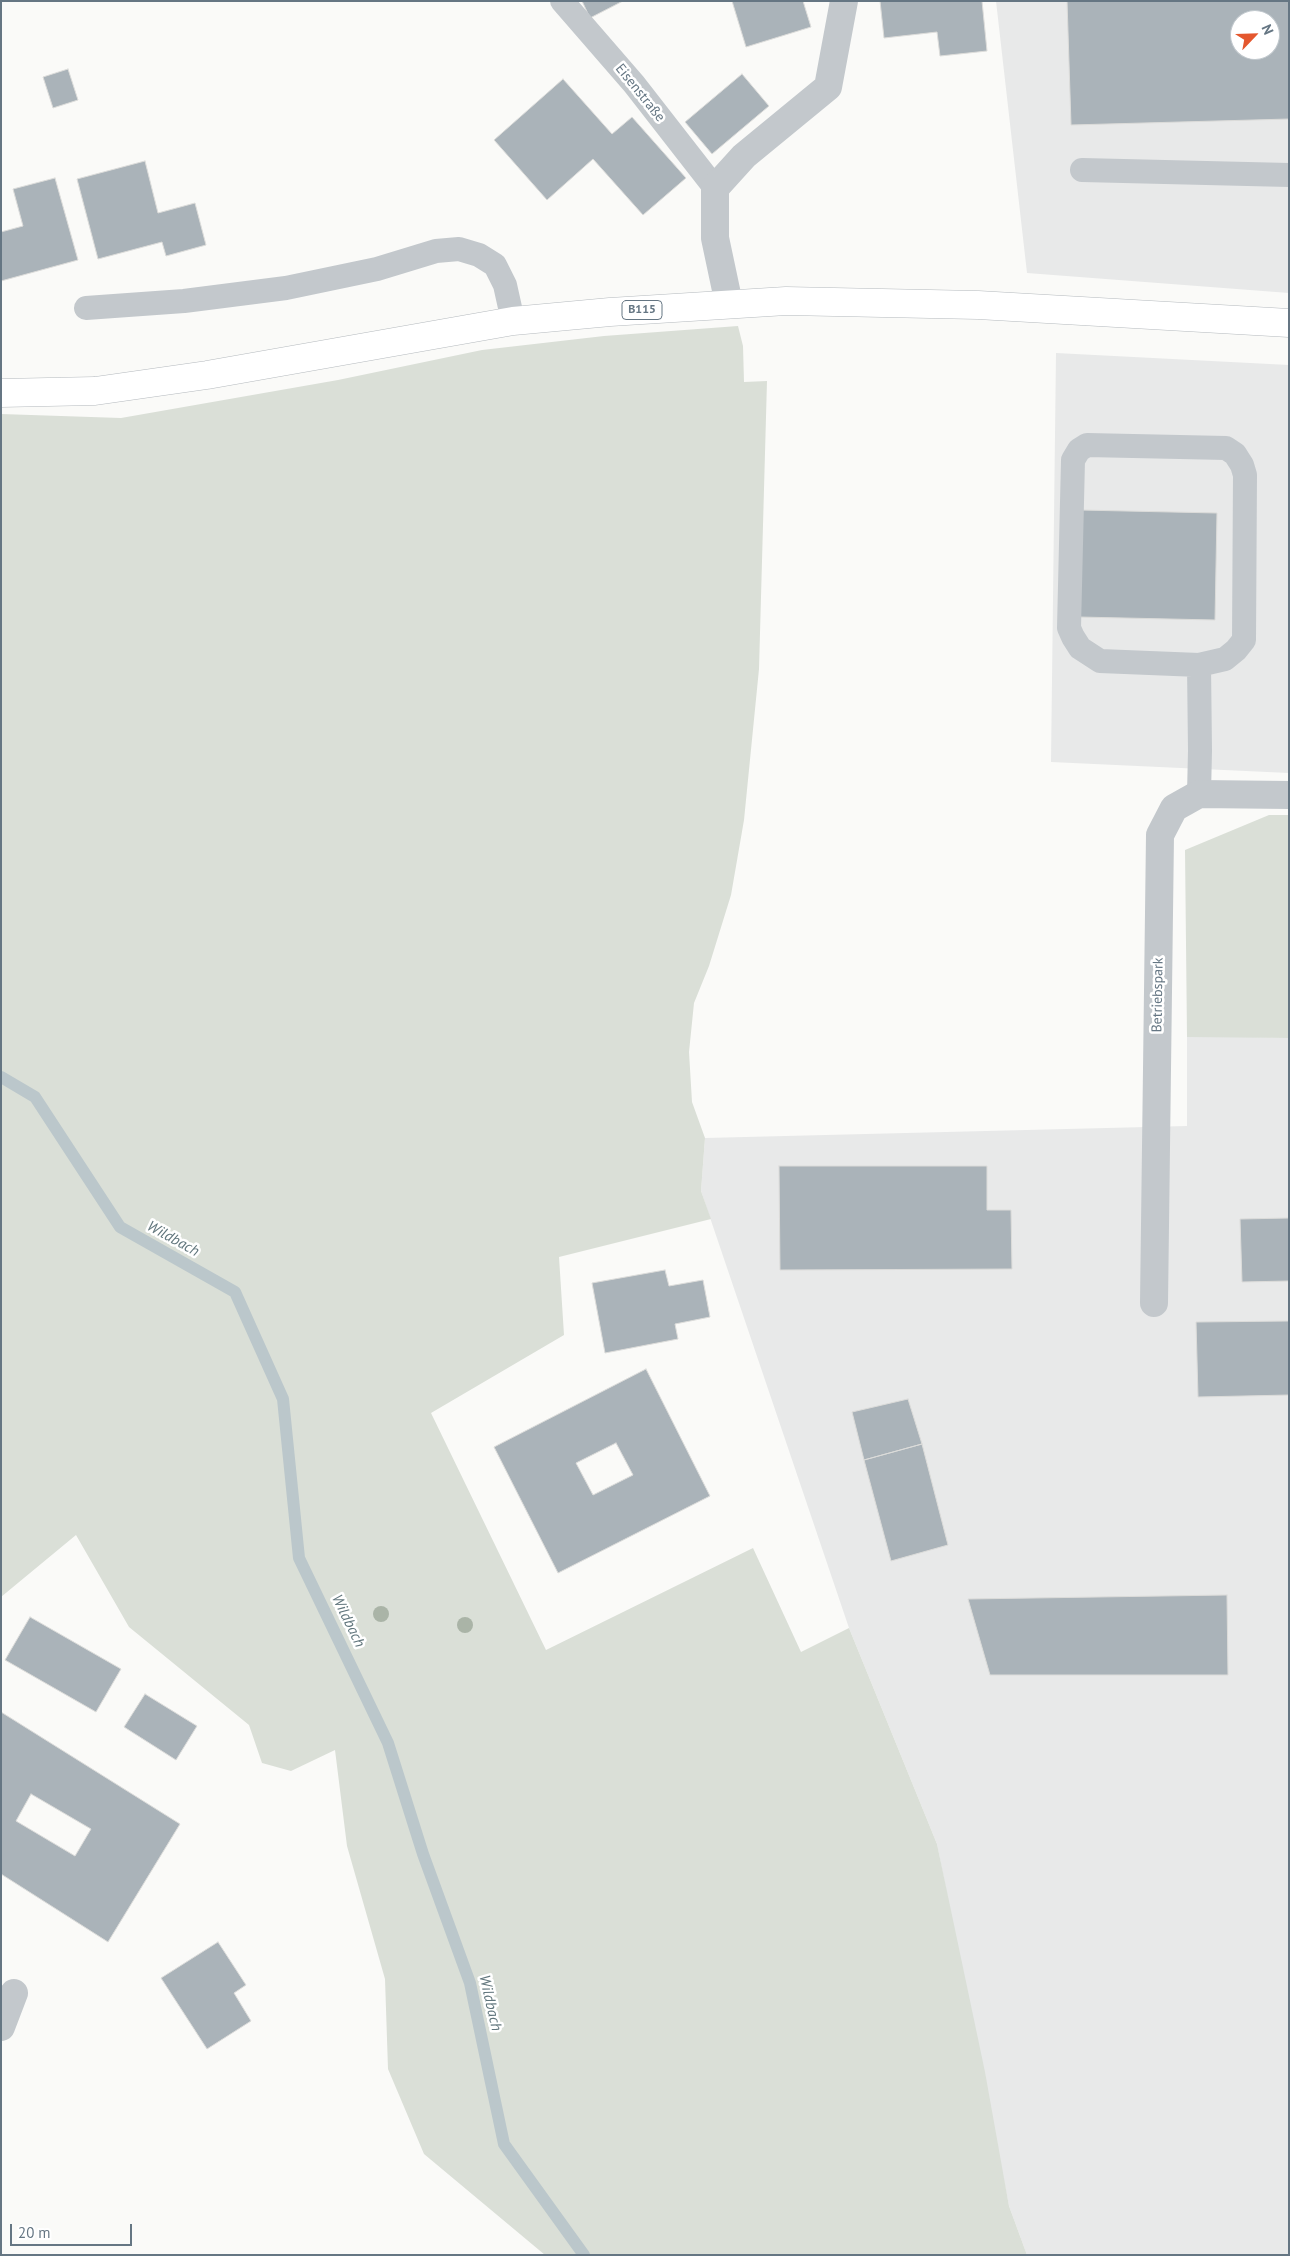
<!DOCTYPE html>
<meta charset="utf-8">
<style>
body{margin:0}
#map{position:relative;width:1290px;height:2256px;overflow:hidden;background:#fafaf8;font-family:"PT Sans",sans-serif}
canvas{display:block}
.frame{position:absolute;inset:0;border:2px solid #657683;pointer-events:none}
.north{position:absolute;left:1230px;top:10px;width:50px;height:50px;box-sizing:border-box;background:#fff;border:1px solid #c1c8cd;border-radius:50%;rotate:66deg;font-size:14px;font-weight:700;line-height:20px;text-align:center;color:#657683}
.north::after{content:'';display:block;margin:auto;width:18px;height:22px;background:#e4572e;clip-path:polygon(50% 0,100% 100%,50% 72%,0 100%)}
.scale{position:absolute;left:10px;top:2224px;width:122px;height:22px;box-sizing:border-box;border:2px solid #657683;border-top:0;padding-left:6px;font-size:15px;line-height:18px;white-space:nowrap;color:#657683;-webkit-text-stroke:4px #fff;paint-order:stroke}
</style>
<div id="map">
<canvas width="1290" height="2256"></canvas>
<div class="frame"></div>
<div class="north">N</div>
<div class="scale">20 m</div>
</div>
<script>
const ctx = document.querySelector('canvas').getContext('2d');
ctx.lineJoin = 'round';
function fill(path, color) { ctx.fillStyle = color; ctx.fill(path, 'evenodd'); }
const shape = rows => new Path2D(rows.map(r => 'M' + r).join(''));
function trace(path, color, width, dash) { ctx.strokeStyle = color; ctx.lineWidth = width; ctx.lineCap = dash ? 'butt' : 'round'; ctx.setLineDash(dash || []); ctx.stroke(path); }
function drawText(font, color, halo, rows, align = 'center') {
  ctx.font = font + ' "PT Sans",sans-serif'; ctx.lineWidth = 5; ctx.setLineDash([]); ctx.textBaseline = 'middle'; ctx.strokeStyle = halo; ctx.fillStyle = color; for (const [text, x, y, turn = 0] of rows) {
    ctx.save(); ctx.translate(x, y); ctx.rotate((+turn || 0) * Math.PI / 180); ctx.textAlign = isNaN(turn) ? turn : align; if (halo) ctx.strokeText(text, 0, 0); ctx.fillText(text, 0, 0); ctx.restore();
  }
}
fill(shape([
 [996,1,1289,1,1289,293,1027,273],
 [1240,20,1270,20,1270,50,1240,50],
 [1056,353,1289,365,1289,773,1051,762],
 [1216,1036,1289,1038,1289,2255,1027,2255,1009,2206,937,1844,849,1628,701,1191,705,1138,1187,1126,1187,1037]
]), '#e8e9e9');
fill(shape([
 [738,326,743,346,744,382,767,381,759,669,744,820,731,895,709,966,694,1003,689,1052,692,1102,705,1138,701,1191,711,1219,559,1257,564,1335,431,1413,546,1650,753,1548,801,1652,849,1628,937,1844,985,2072,1009,2206,1027,2255,545,2255,424,2154,388,2069,385,1979,347,1846,335,1750,291,1771,262,1763,249,1725,129,1627,76,1535,1,1597,1,414,121,418,338,380,482,350,604,336],
 [1269,815,1289,815,1289,1038,1187,1037,1185,850]
]), '#dadfd7');
trace(shape([
 [1,1077,35,1097,120,1227,235,1292,283,1399,299,1558,388,1743,423,1854,470,1983,504,2144,584,2255]
]), '#bbc7cb', 12);
const building = shape([
 [582,1,623,1,590,18,582,1],
 [732,1,803,1,811,27,746,47,732,1],
 [880,1,982,1,987,51,940,56,937,32,884,38,880,1],
 [1067,1,1289,1,1289,119,1071,125,1067,1],
 [1240,20,1270,20,1270,50,1240,50,1240,20],
 [68,69,78,100,53,108,43,77,68,69],
 [742,74,769,106,712,154,685,122,742,74],
 [563,79,612,134,632,117,686,178,643,215,593,159,547,200,494,140,563,79],
 [145,161,158,213,195,203,206,245,166,256,162,242,98,259,77,179,145,161],
 [55,178,78,260,1,281,1,232,23,226,13,189,55,178],
 [1080,510,1217,513,1215,620,1079,617,1080,510],
 [779,1166,987,1166,987,1210,1011,1210,1012,1269,780,1270,779,1166],
 [1289,1218,1289,1281,1242,1282,1240,1219,1289,1218],
 [665,1270,669,1286,703,1280,710,1317,675,1324,678,1339,605,1353,592,1283,665,1270],
 [1289,1321,1289,1395,1198,1397,1196,1322,1289,1321],
 [646,1369,710,1496,558,1573,494,1447,646,1369],
 [616,1443,633,1475,593,1495,576,1463,616,1443],
 [908,1399,922,1444,864,1460,852,1412,908,1399],
 [922,1444,948,1545,891,1561,864,1460,922,1444],
 [1227,1595,1228,1675,990,1675,968,1599,1227,1595],
 [30,1617,121,1669,96,1712,5,1660,30,1617],
 [145,1694,197,1726,176,1760,124,1727,145,1694],
 [1,1712,180,1824,108,1942,1,1874,1,1712],
 [31,1794,91,1829,75,1856,16,1821,31,1794],
 [218,1942,246,1985,234,1993,251,2021,207,2049,161,1978,218,1942]
]);
fill(building, '#aab3b9');
trace(building, '#dcdcda', 1);
const primary = shape([
 [1,393,95,391,207,375,513,321,610,312,786,301,978,305,1289,323]
]);
trace(primary, '#b5babe', 29);
trace(shape([
 [562,1,634,84,715,188],
 [1082,170,1289,175],
 [86,308,184,301,286,288,377,269,436,251,459,249,479,255,495,265,505,285,513,321],
 [1199,665,1100,661,1080,648,1073,637,1069,628,1073,460,1079,450,1087,445,1226,448,1235,454,1242,465,1245,475,1244,640,1236,650,1225,659,1199,665,1200,751,1199,794]
]), '#c3c8cc', 24);
trace(shape([
 [729,304,715,238,715,188,744,156,828,87,844,1],
 [1154,1303,1160,835,1174,808,1199,794,1289,795],
 [1,2027,14,1993]
]), '#c3c8cc', 28);
trace(primary, '#fff', 28);
ctx.fillStyle = '#aab4a7';
for (const [x, y] of [
 [381,1614],
 [465,1625]
]) { ctx.beginPath(); ctx.arc(x, y, 8, 0, 2 * Math.PI); ctx.fill(); }
for (const [x, y, w] of [
 [642,310,40]
]) { const box = new Path2D(); box.roundRect(x - w / 2, y - 9.5, w, 19, 4); ctx.fillStyle = '#fff'; ctx.fill(box); trace(box, '#657683', 1); }
drawText('bold 12px', '#657683', null, [
 ["B115",642,310]
]);
drawText('14px', '#657683', '#fff', [
 ["Eisenstraße",640,93,51],
 ["Betriebspark",1158,995,-89]
]);
drawText('italic 15px', '#60757c', '#fff', [
 ["Wildbach",173,1239,29],
 ["Wildbach",348,1621,64],
 ["Wildbach",490,2003,77]
]);
</script>
